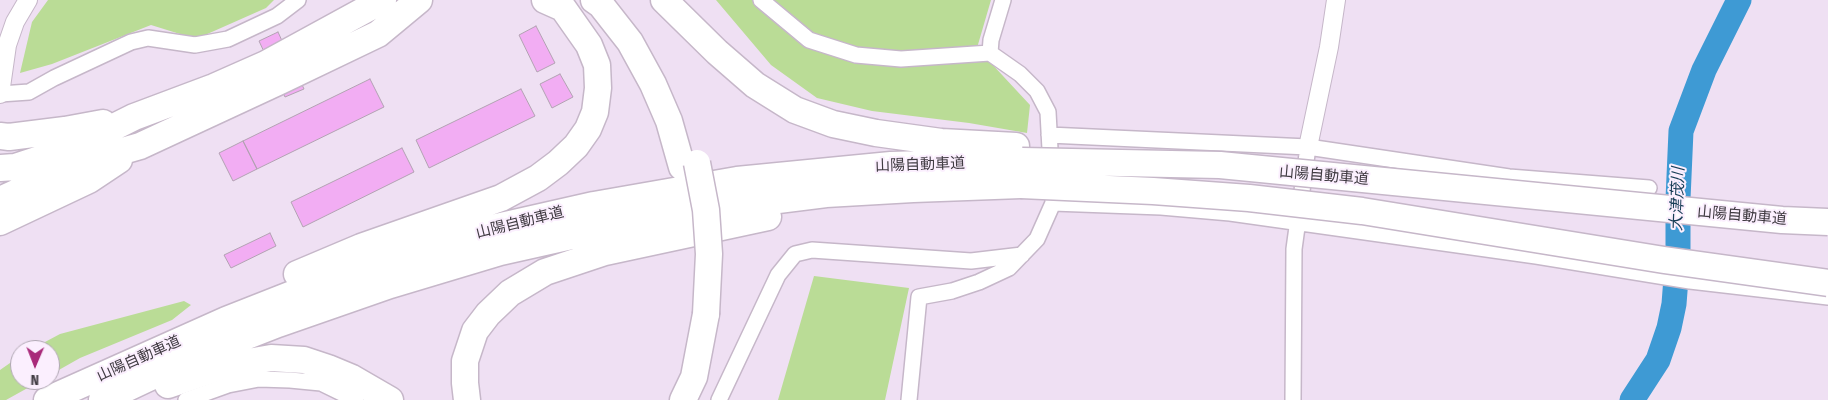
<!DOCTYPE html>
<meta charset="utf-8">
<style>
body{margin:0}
#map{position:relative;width:1828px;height:400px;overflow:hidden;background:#efe0f3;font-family:"Fira Sans Condensed",sans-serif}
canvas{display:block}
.north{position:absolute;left:10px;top:340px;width:50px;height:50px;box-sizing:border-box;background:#fbeffe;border:1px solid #b0a7b3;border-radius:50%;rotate:181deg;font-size:14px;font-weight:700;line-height:20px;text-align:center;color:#403b42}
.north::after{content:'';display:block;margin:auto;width:18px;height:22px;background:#a92a7a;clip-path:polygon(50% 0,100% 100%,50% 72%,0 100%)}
</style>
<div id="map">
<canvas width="1828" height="400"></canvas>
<div class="north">N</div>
</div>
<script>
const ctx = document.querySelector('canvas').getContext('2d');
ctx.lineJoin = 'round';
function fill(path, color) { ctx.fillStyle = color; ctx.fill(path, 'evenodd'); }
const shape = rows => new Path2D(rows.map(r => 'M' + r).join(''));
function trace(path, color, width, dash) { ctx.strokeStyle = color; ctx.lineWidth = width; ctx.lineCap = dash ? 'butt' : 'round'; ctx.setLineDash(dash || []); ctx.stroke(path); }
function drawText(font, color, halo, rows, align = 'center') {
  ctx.font = font + ' "Fira Sans Condensed","Noto Sans JP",sans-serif'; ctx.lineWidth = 4; ctx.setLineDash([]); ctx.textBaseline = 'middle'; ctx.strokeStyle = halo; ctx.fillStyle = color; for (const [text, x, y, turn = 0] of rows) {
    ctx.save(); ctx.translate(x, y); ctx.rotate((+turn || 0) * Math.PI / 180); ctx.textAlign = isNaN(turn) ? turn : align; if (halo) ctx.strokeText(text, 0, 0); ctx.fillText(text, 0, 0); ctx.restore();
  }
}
fill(shape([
 [48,0,274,0,266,8,196,39,151,25,52,64,20,73,32,22],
 [716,0,991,0,977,48,1030,105,1027,133,969,123,872,111,817,98,771,65],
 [814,276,909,288,885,400,778,400],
 [184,301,191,305,172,320,80,358,50,375,50,350,30,350,60,334],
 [20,356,20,380,42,380,6,400,0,400,0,370]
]), '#badc96');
trace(shape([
 [1632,400,1658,360,1669,328,1674,304,1678,252,1678,199,1681,131,1704,70,1739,0]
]), '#3e9ad4', 25);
const building = shape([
 [536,26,555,63,537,72,519,35,536,26],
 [278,32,304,89,285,97,259,41,278,32],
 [560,74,573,97,552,108,540,84,560,74],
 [370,79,384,107,257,169,243,141,370,79],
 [521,89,535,116,429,168,416,140,521,89],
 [243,141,257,169,233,181,219,153,243,141],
 [402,148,414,172,303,227,291,202,402,148],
 [270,233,276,246,231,268,224,255,270,233]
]);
fill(building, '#f2adf3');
trace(building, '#b2a2b2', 1);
const minor = shape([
 [761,0,809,40,856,55,901,59,990,53,1020,74,1037,91,1048,112,1051,168],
 [990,53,991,40,1003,0],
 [0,94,29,92,54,78,131,42,148,38,195,45,228,39,277,16,298,0],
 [1049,135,1308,147,1509,177,1649,188],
 [1053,203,1161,207,1230,213,1536,256,1690,281,1828,297],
 [186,400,228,385,259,379,290,380,321,383,356,400],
 [719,400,778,275,795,254,812,250,971,261,1022,255],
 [909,400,919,297,952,291,979,282,1009,268,1037,239,1053,203,1053,193],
 [1293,400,1294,249,1308,147]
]);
const tertiary = shape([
 [0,94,7,45,15,22,28,0],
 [1308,147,1329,47,1336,0]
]);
const motorway = shape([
 [594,0,601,5,630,42,653,84,669,121,682,167],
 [664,0,717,52,755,85,795,110,833,124,876,133,941,142,1016,146],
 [0,136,9,137,65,130,103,123],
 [0,168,15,167,70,149,134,117,214,87,266,64,383,0],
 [0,200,81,163,140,146,280,81,378,34,419,0],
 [0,222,89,180,119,160],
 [297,274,361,247,501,198,538,178,558,163,576,146,588,129,595,112,598,88,597,65,589,45,563,8,545,0],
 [168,385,220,367,271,358,304,360,328,368,352,378,390,400],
 [47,400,226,320,320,283,407,253,497,227,594,205,737,180,891,165,1022,161],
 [102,400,191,358,278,324,390,285,500,252,616,226,730,206,826,194,913,189,1021,185],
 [467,400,465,383,465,361,475,331,488,314,510,293,545,272,605,252,768,217],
 [683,400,694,377,706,314]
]);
trace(minor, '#c6b7c9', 18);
trace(tertiary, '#c6b7c9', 20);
trace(motorway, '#c6b7c9', 29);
trace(minor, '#fff', 15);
trace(tertiary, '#fff', 18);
trace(motorway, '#fff', 26);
const motorwayBridge = shape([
 [1022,161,1220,165,1782,220,1828,222],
 [697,163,706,210,709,254,706,314],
 [1021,185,1153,191,1249,198,1362,211,1664,260,1828,283]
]);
trace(motorwayBridge, '#c6b7c9', 29, []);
trace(motorwayBridge, '#fff', 26);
drawText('15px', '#403b42', '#fbeffe', [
 ["山陽自動車道",920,165,-2],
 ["山陽自動車道",1324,176,5],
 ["山陽自動車道",1742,216,5],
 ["山陽自動車道",520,223,-14],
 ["山陽自動車道",139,359,-24]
]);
drawText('italic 16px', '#183e57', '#fbeffe', [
 ["大津茂川",1678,199,-88]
]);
</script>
